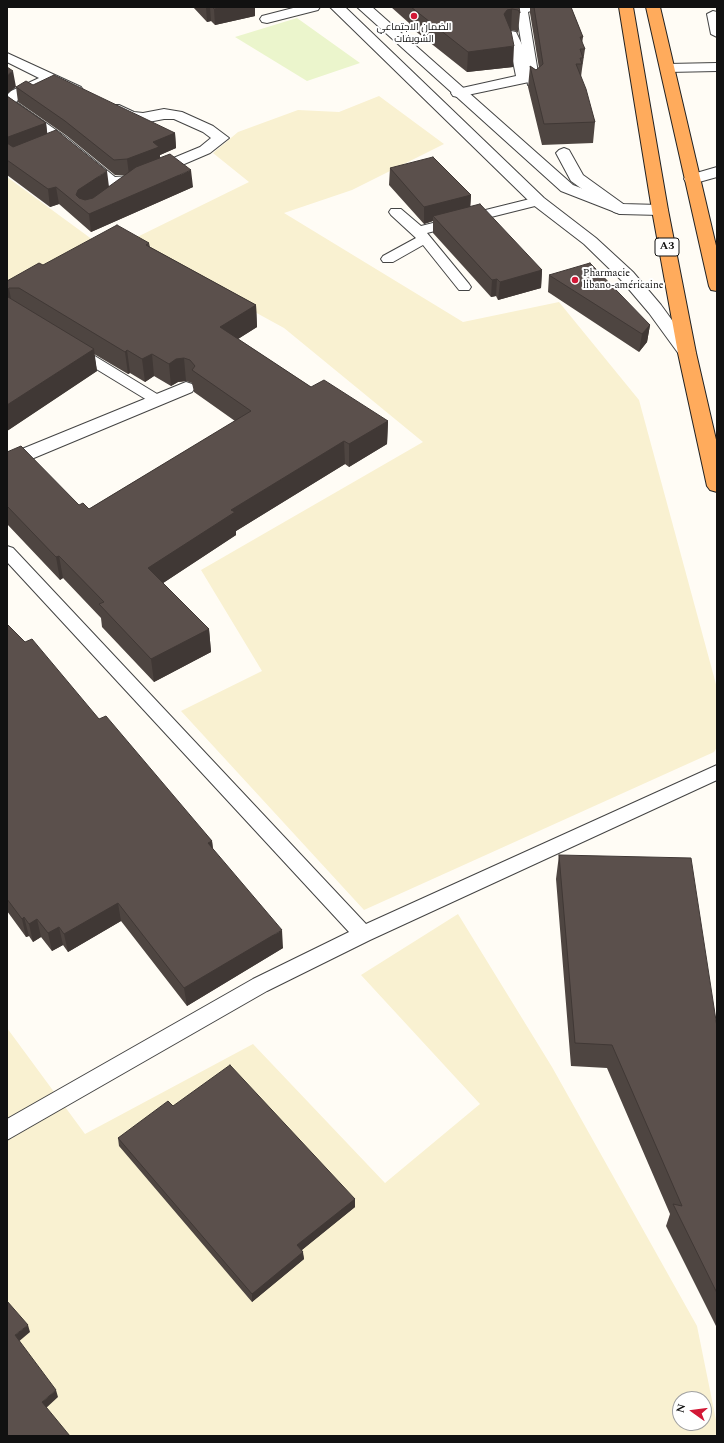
<!DOCTYPE html>
<meta charset="utf-8">
<style>
body{margin:0}
#map{position:relative;width:724px;height:1443px;overflow:hidden;background:#fffcf5;font-family:Spectral,serif}
canvas{display:block}
.frame{position:absolute;inset:0;border:8px solid #111;pointer-events:none}
.north{position:absolute;left:672px;top:1391px;width:40px;height:40px;box-sizing:border-box;background:#fff;border:1px solid #a0a0a0;border-radius:50%;rotate:284deg;font-size:11px;font-weight:700;line-height:16px;text-align:center;color:#111}
.north::after{content:'';display:block;margin:auto;width:14px;height:18px;background:#d21836;clip-path:polygon(50% 0,100% 100%,50% 72%,0 100%)}
</style>
<div id="map">
<canvas width="724" height="1443"></canvas>
<div class="frame"></div>
<div class="north">N</div>
</div>
<script>
const ctx = document.querySelector('canvas').getContext('2d');
ctx.lineJoin = 'round';
function fill(path, color) { ctx.fillStyle = color; ctx.fill(path, 'evenodd'); }
const shape = rows => new Path2D(rows.map(r => 'M' + r).join(''));
function trace(path, color, width, dash) { ctx.strokeStyle = color; ctx.lineWidth = width; ctx.lineCap = dash ? 'butt' : 'round'; ctx.setLineDash(dash || []); ctx.stroke(path); }
function drawText(font, color, halo, rows, align = 'center') {
  ctx.font = font + ' Spectral,Cairo,serif'; ctx.lineWidth = 4; ctx.setLineDash([]); ctx.textBaseline = 'middle'; ctx.strokeStyle = halo; ctx.fillStyle = color; for (const [text, x, y, turn = 0] of rows) {
    ctx.save(); ctx.translate(x, y); ctx.rotate((+turn || 0) * Math.PI / 180); ctx.textAlign = isNaN(turn) ? turn : align; if (halo) ctx.strokeText(text, 0, 0); ctx.fillText(text, 0, 0); ctx.restore();
  }
}
fill(shape([
 [379,96,444,144,352,190,284,213,463,322,559,302,639,400,717,688,717,747,714,752,364,910,181,711,262,671,201,570,423,442,284,328,127,242,249,182,213,153,238,132,298,110,339,112],
 [7,177,93,240,7,288],
 [458,914,552,1067,697,1326,717,1425,717,1436,7,1436,7,1028,85,1134,253,1044,385,1183,480,1104,361,975],
 [680,1399,704,1399,704,1423,680,1423]
]), '#f9f1d1');
fill(shape([
 [297,18,360,63,307,81,235,37]
]), '#ebf5cc');
const service = shape([
 [520,7,538,7,536,9,528,12,540,85,534,89,528,85,516,10,520,7],
 [713,11,717,12,717,37,711,34,707,14,713,11],
 [717,63,717,71,668,72,662,68,668,64,717,63],
 [538,197,545,201,543,204,427,233,469,284,471,287,469,290,459,290,423,245,393,262,383,262,381,259,383,256,416,238,391,215,389,212,391,209,401,209,421,226,538,197],
 [75,346,80,347,162,397,164,400,162,403,157,405,152,403,70,353,68,350,70,347,75,346],
 [7,546,13,548,366,924,717,765,717,780,370,940,267,991,7,1140,7,1119,253,979,349,932,7,562,7,546]
]);
const minor = shape([
 [297,7,320,7,318,10,267,23,262,22,260,19,262,16,297,7],
 [511,31,516,32,525,51,531,79,529,82,458,97,453,96,451,93,453,90,516,76,511,51,504,35,506,32,511,31],
 [7,53,81,87,83,90,81,93,76,94,50,83,21,97,16,102,66,137,115,177,129,176,142,171,200,147,211,138,203,132,174,119,164,119,143,123,125,119,109,111,107,108,109,105,119,105,134,112,143,113,164,109,182,112,213,126,229,138,210,153,154,177,131,185,112,187,106,185,56,143,7,109,7,95,11,91,39,78,7,62,7,53],
 [564,148,569,150,583,175,626,206,628,209,626,212,620,214,614,212,571,181,556,153,559,150,564,148],
 [717,167,717,177,692,184,686,182,684,179,686,176,717,167],
 [186,382,192,384,195,388,192,392,29,460,7,465,7,453,17,451,186,382]
]);
const tertiary = shape([
 [330,7,345,7,544,198,596,238,633,272,661,305,693,349,696,353,693,357,687,358,681,357,649,313,621,280,584,244,532,204,330,7],
 [357,7,372,7,573,185,622,204,660,205,666,207,668,210,666,213,660,215,620,214,561,191,357,7]
]);
const trunk = shape([
 [619,7,633,7,668,210,696,353,717,444,717,492,710,490,707,486,678,353,652,210,619,7],
 [646,7,660,7,717,250,717,291,711,290,709,286,646,7]
]);
trace(service, '#444', 2);
trace(minor, '#444', 2);
trace(tertiary, '#444', 2);
trace(trunk, '#222', 2);
fill(service, '#fff');
fill(minor, '#fff');
fill(tertiary, '#fff');
fill(trunk, '#ffab5c');
fill(shape([
 [193,7,255,7,255,16,215,25,211,21,207,22],
 [391,7,519,7,520,13,518,33,516,31,510,30,513,67,467,72,409,26,409,23],
 [530,7,571,7,583,37,582,44,585,49,582,69,581,77,595,122,593,143,542,145,528,87,530,66,536,70,539,68,530,13],
 [33,85,175,133,176,148,160,155,160,158,193,187,91,232,59,204,50,207,7,175,7,96,46,123,47,134,109,187,126,175,115,175,67,136,18,102,16,87],
 [390,168,471,195,470,207,542,270,541,288,498,300,496,296,491,297,433,233,433,221,424,224,389,185],
 [149,243,150,247,256,305,257,327,238,339,311,387,388,421,387,444,349,467,345,464,236,531,236,535,163,583,209,629,211,652,154,682,102,627,101,618,63,578,60,580,7,524,7,452,79,505,89,509,235,421,194,392,192,383,186,381,178,382,171,386,154,376,145,382,130,373,128,374,94,354,97,371,7,431,7,281,43,265],
 [549,275,650,325,647,342,639,352,548,292],
 [7,624,99,719,212,841,213,849,283,948,187,1006,121,921,68,952,63,945,52,951,41,937,33,942,29,936,26,937,7,911],
 [559,855,717,1027,717,1328,666,1226,670,1214,607,1068,571,1066,556,879],
 [173,1106,355,1199,355,1207,302,1250,304,1259,252,1302,119,1146,118,1138]
]), '#4e4541');
fill(shape([
 [206,7,210,7,211,21,207,22],
 [223,7,255,7,255,16,215,25,214,9],
 [512,9,511,30,506,31,504,14,507,10],
 [514,46,513,67,467,72,468,52],
 [13,71,16,87,7,94,7,75],
 [46,123,48,139,7,152,7,138,8,137],
 [175,133,176,148,160,155,160,162,129,175,127,159,153,142],
 [191,170,193,187,91,232,89,214],
 [107,171,109,187,81,207,76,195,78,190],
 [56,187,59,204,50,207,48,189],
 [471,195,470,212,433,216,433,221,424,224,424,207],
 [542,270,541,288,498,300,500,282],
 [497,279,496,296,491,297,492,280],
 [9,288,13,311,7,301,7,291],
 [256,305,257,327,222,349,220,327],
 [650,325,647,342,639,352,642,334],
 [94,349,97,371,7,431,7,405],
 [127,350,130,373,128,374,125,352],
 [152,354,154,376,145,382,142,359],
 [184,358,186,381,178,382,171,386,169,364,176,359],
 [388,421,387,444,349,467,349,444],
 [344,441,345,464,236,531,236,535,151,591,148,568,231,510],
 [59,556,63,578,60,580,56,557],
 [209,629,211,652,154,682,151,659],
 [212,841,214,859,208,843],
 [118,903,121,921,68,952,64,934],
 [24,917,29,936,26,937,22,919],
 [37,919,41,937,33,942,29,924],
 [59,927,63,945,52,951,48,933],
 [282,930,283,948,187,1006,184,988],
 [355,1199,355,1207,298,1253,297,1245],
 [303,1252,304,1259,252,1302,252,1294],
 [28,1325,30,1332,17,1343,15,1335],
 [56,1390,58,1397,45,1409,42,1402]
]), '#403835');
const building = shape([
 [212,7,223,7,214,9,212,7],
 [411,7,519,7,520,13,518,10,512,9,507,10,504,14,511,31,514,46,468,52,411,7],
 [534,7,571,7,583,37,580,37,585,49,580,49,583,58,580,58,582,64,576,64,586,89,595,122,544,124,530,66,536,70,543,64,534,7],
 [7,67,13,71,7,75,7,67],
 [54,75,175,133,153,142,159,147,127,159,114,160,65,121,16,87,26,81,33,85,54,75],
 [7,96,46,123,8,137,7,138,7,96],
 [56,130,107,171,78,190,76,195,79,198,85,200,93,198,136,167,170,154,191,170,89,214,56,187,48,189,7,160,7,143,13,147,56,130],
 [433,157,471,195,424,207,390,168,433,157],
 [480,204,542,270,500,282,497,279,492,280,433,216,480,204],
 [117,225,149,243,146,245,256,305,220,327,311,387,324,380,388,421,349,444,344,441,231,510,235,512,148,568,209,629,151,659,99,604,104,602,59,556,56,557,7,506,7,452,21,446,79,505,83,503,89,509,251,411,192,370,195,366,190,360,184,358,176,359,169,364,152,354,142,359,127,350,125,352,19,288,9,288,7,291,7,281,39,263,43,265,117,225],
 [590,263,650,325,642,334,549,275,590,263],
 [7,295,8,297,94,349,7,405,7,295],
 [7,624,25,642,32,639,99,719,106,716,212,841,208,843,282,930,184,988,118,903,64,934,59,927,48,933,37,919,29,924,24,917,22,919,7,899,7,624],
 [559,855,691,858,717,1027,717,1293,673,1204,682,1206,612,1045,575,1043,559,855],
 [230,1065,355,1199,297,1245,303,1252,252,1294,118,1138,168,1101,173,1106,230,1065],
 [7,1301,28,1325,15,1335,56,1390,42,1402,70,1436,7,1436,7,1301]
]);
fill(building, '#5b504c');
trace(building, '#403835', 1);
for (const [x, y, r, color] of [
 [414,16,4,"#d21836"],
 [575,280,4,"#d21836"]
]) { const dot = new Path2D(); dot.arc(x, y, r, 0, 2 * Math.PI); ctx.fillStyle = color; ctx.fill(dot); trace(dot, '#fff', 1.5); }
drawText('10px', '#111', '#fff', [
 ["الضمان الاجتماعي",414,28],
 ["الشويفات",414,40],
 ["Pharmacie",583,274,"left"],
 ["libano-américaine",583,286,"left"]
]);
for (const [x, y, w] of [
 [667,247,24]
]) { const box = new Path2D(); box.roundRect(x - w / 2, y - 9, w, 18, 3); ctx.fillStyle = '#fff'; ctx.fill(box); trace(box, '#111', 1); }
drawText('bold 11px', '#111', null, [
 ["A3",667,247]
]);
</script>
